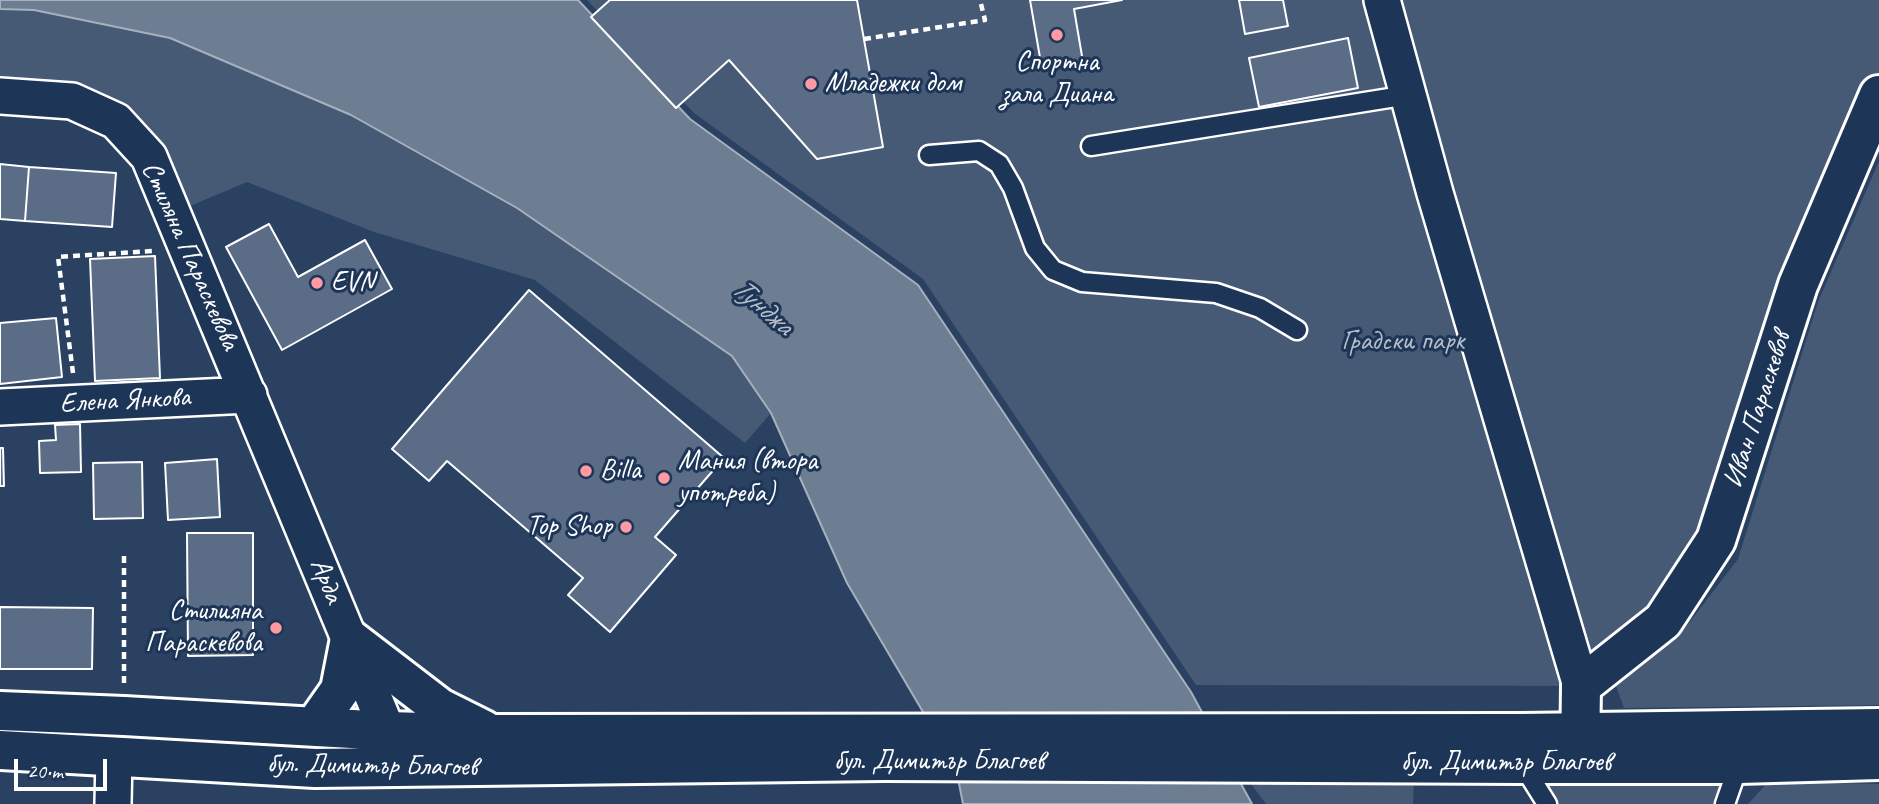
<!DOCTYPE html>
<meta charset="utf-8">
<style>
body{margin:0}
#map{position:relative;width:1879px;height:804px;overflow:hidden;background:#2a4161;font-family:Caveat,sans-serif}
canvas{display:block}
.scale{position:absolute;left:14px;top:759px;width:93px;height:32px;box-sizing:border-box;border:4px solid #fff;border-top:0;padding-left:9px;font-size:21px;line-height:24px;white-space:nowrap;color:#fff;-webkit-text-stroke:5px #1d3557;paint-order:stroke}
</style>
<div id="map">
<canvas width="1879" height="804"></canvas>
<div class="scale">20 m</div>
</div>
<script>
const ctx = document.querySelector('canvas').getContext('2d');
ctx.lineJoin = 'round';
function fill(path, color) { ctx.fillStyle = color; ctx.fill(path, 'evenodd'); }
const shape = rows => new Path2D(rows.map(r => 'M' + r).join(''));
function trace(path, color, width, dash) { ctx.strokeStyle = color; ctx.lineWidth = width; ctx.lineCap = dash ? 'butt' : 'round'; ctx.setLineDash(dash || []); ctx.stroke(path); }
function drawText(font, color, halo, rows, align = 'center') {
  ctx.font = font + ' Caveat,sans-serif'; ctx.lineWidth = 6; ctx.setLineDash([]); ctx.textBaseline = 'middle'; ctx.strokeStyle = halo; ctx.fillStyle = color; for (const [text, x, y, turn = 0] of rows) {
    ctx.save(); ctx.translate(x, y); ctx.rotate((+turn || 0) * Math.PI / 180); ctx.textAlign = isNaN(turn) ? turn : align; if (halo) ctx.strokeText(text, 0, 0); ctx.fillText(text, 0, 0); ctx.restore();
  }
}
fill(shape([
 [587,0,1879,0,1879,95,1716,540,1581,686,1196,685,923,279,694,113],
 [0,9,34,10,170,38,351,115,517,208,732,356,771,413,745,443,535,280,374,232,247,182,190,206,159,139,125,104,70,84,0,79],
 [1879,161,1879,705,1624,708,1616,686,1685,628,1738,559,1818,302],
 [1522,764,1739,764,1725,804,1547,804],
 [1240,769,1414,779,1413,804,1266,804],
 [1769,781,1879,784,1879,804,1748,804]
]), '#465975');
const water = shape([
 [0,0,578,0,690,119,918,285,1191,692,1252,804,963,804,956,768,847,583,771,413,732,356,517,208,351,115,170,38,34,10,0,9,0,0]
]);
fill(water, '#6d7d92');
trace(water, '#a7b1be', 2);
const building = shape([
 [610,0,857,0,883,147,817,159,729,60,676,108,591,17,610,0],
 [1030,0,1122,0,1074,9,1083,62,1042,69,1030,0],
 [1239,0,1283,0,1288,26,1245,34,1239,0],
 [1348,38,1358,88,1259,107,1249,58,1348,38],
 [0,164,29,167,25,221,0,219,0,164],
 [29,167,116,173,112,227,25,221,29,167],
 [269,224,298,277,365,240,392,289,282,350,226,247,269,224],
 [155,256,160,378,95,381,90,259,155,256],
 [529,290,724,458,655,537,676,555,610,632,568,595,583,578,447,461,429,481,392,449,529,290],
 [56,318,62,377,0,384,0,323,56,318],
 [80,424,81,472,40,473,39,441,56,440,55,425,80,424],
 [0,448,3,448,4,486,0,486,0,448],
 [217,459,220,517,168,520,165,463,217,459],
 [142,462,143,518,94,519,93,463,142,462],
 [187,533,253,533,253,655,188,656,187,533],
 [0,607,93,608,92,669,0,669,0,607]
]);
fill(building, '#5b6c86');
trace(building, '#fff', 2);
const lane = shape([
 [1091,146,1408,95],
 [929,155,979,151,999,164,1013,188,1035,248,1053,270,1082,282,1216,293,1260,308,1297,330],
 [1522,764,1547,804],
 [1725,804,1739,764]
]);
const street = shape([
 [1382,0,1435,193,1581,686],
 [0,96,72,101,116,121,149,157,397,754],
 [0,407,249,395],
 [113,804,114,756]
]);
const secondary = shape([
 [0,711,124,716,387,731,492,734,1521,733,1879,728],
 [314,727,340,690,350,639,440,708,484,730],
 [0,750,315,768,884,761,1522,764,1739,764,1879,760],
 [1580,757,1581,686,1663,621,1716,540,1798,285,1879,95]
]);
trace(lane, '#fff', 23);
trace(street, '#fff', 40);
trace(secondary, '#fff', 44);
trace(shape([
 [864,39,985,20,980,0],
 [73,373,58,257,152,251],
 [124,683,124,555]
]), '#fff', 4.5, [7, 5]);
trace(lane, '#1d3557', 18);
trace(street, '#1d3557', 35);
trace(secondary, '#1d3557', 38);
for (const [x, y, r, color] of [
 [1057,35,7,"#ff9aa2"],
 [811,84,7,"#ff9aa2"],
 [317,283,7,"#ff9aa2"],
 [586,471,7,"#ff9aa2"],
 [664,478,7,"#ff9aa2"],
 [626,527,7,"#ff9aa2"],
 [276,628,7,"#ff9aa2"]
]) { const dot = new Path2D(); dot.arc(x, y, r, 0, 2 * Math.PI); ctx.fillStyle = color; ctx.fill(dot); trace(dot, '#1d3557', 2.5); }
drawText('28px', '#fff', '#1d3557', [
 ["Спортна",1057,63,"center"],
 ["зала Диана",1057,95,"center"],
 ["Младежки дом",825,84],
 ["EVN",331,283],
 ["Мания (втора",678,462],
 ["употреба)",678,494],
 ["Billa",600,471],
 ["Top Shop",612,527,"right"],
 ["Стилияна",262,612,"right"],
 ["Параскевова",262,644,"right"]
], 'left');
drawText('28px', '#fff', '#1d3557', [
 ["Стиляна Параскевова",190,256,66],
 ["Елена Янкова",125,401,-3],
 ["Иван Параскевов",1758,410,-72],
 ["Арда",326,581,68],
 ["бул. Димитър Благоев",939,762],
 ["бул. Димитър Благоев",1506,763],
 ["бул. Димитър Благоев",372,766,1]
]);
drawText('28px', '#b5bdc8', '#1d3557', [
 ["Градски парк",1403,342]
]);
drawText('italic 30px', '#b6bec8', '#1d3557', [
 ["Тунджа",762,307,41]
]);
</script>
